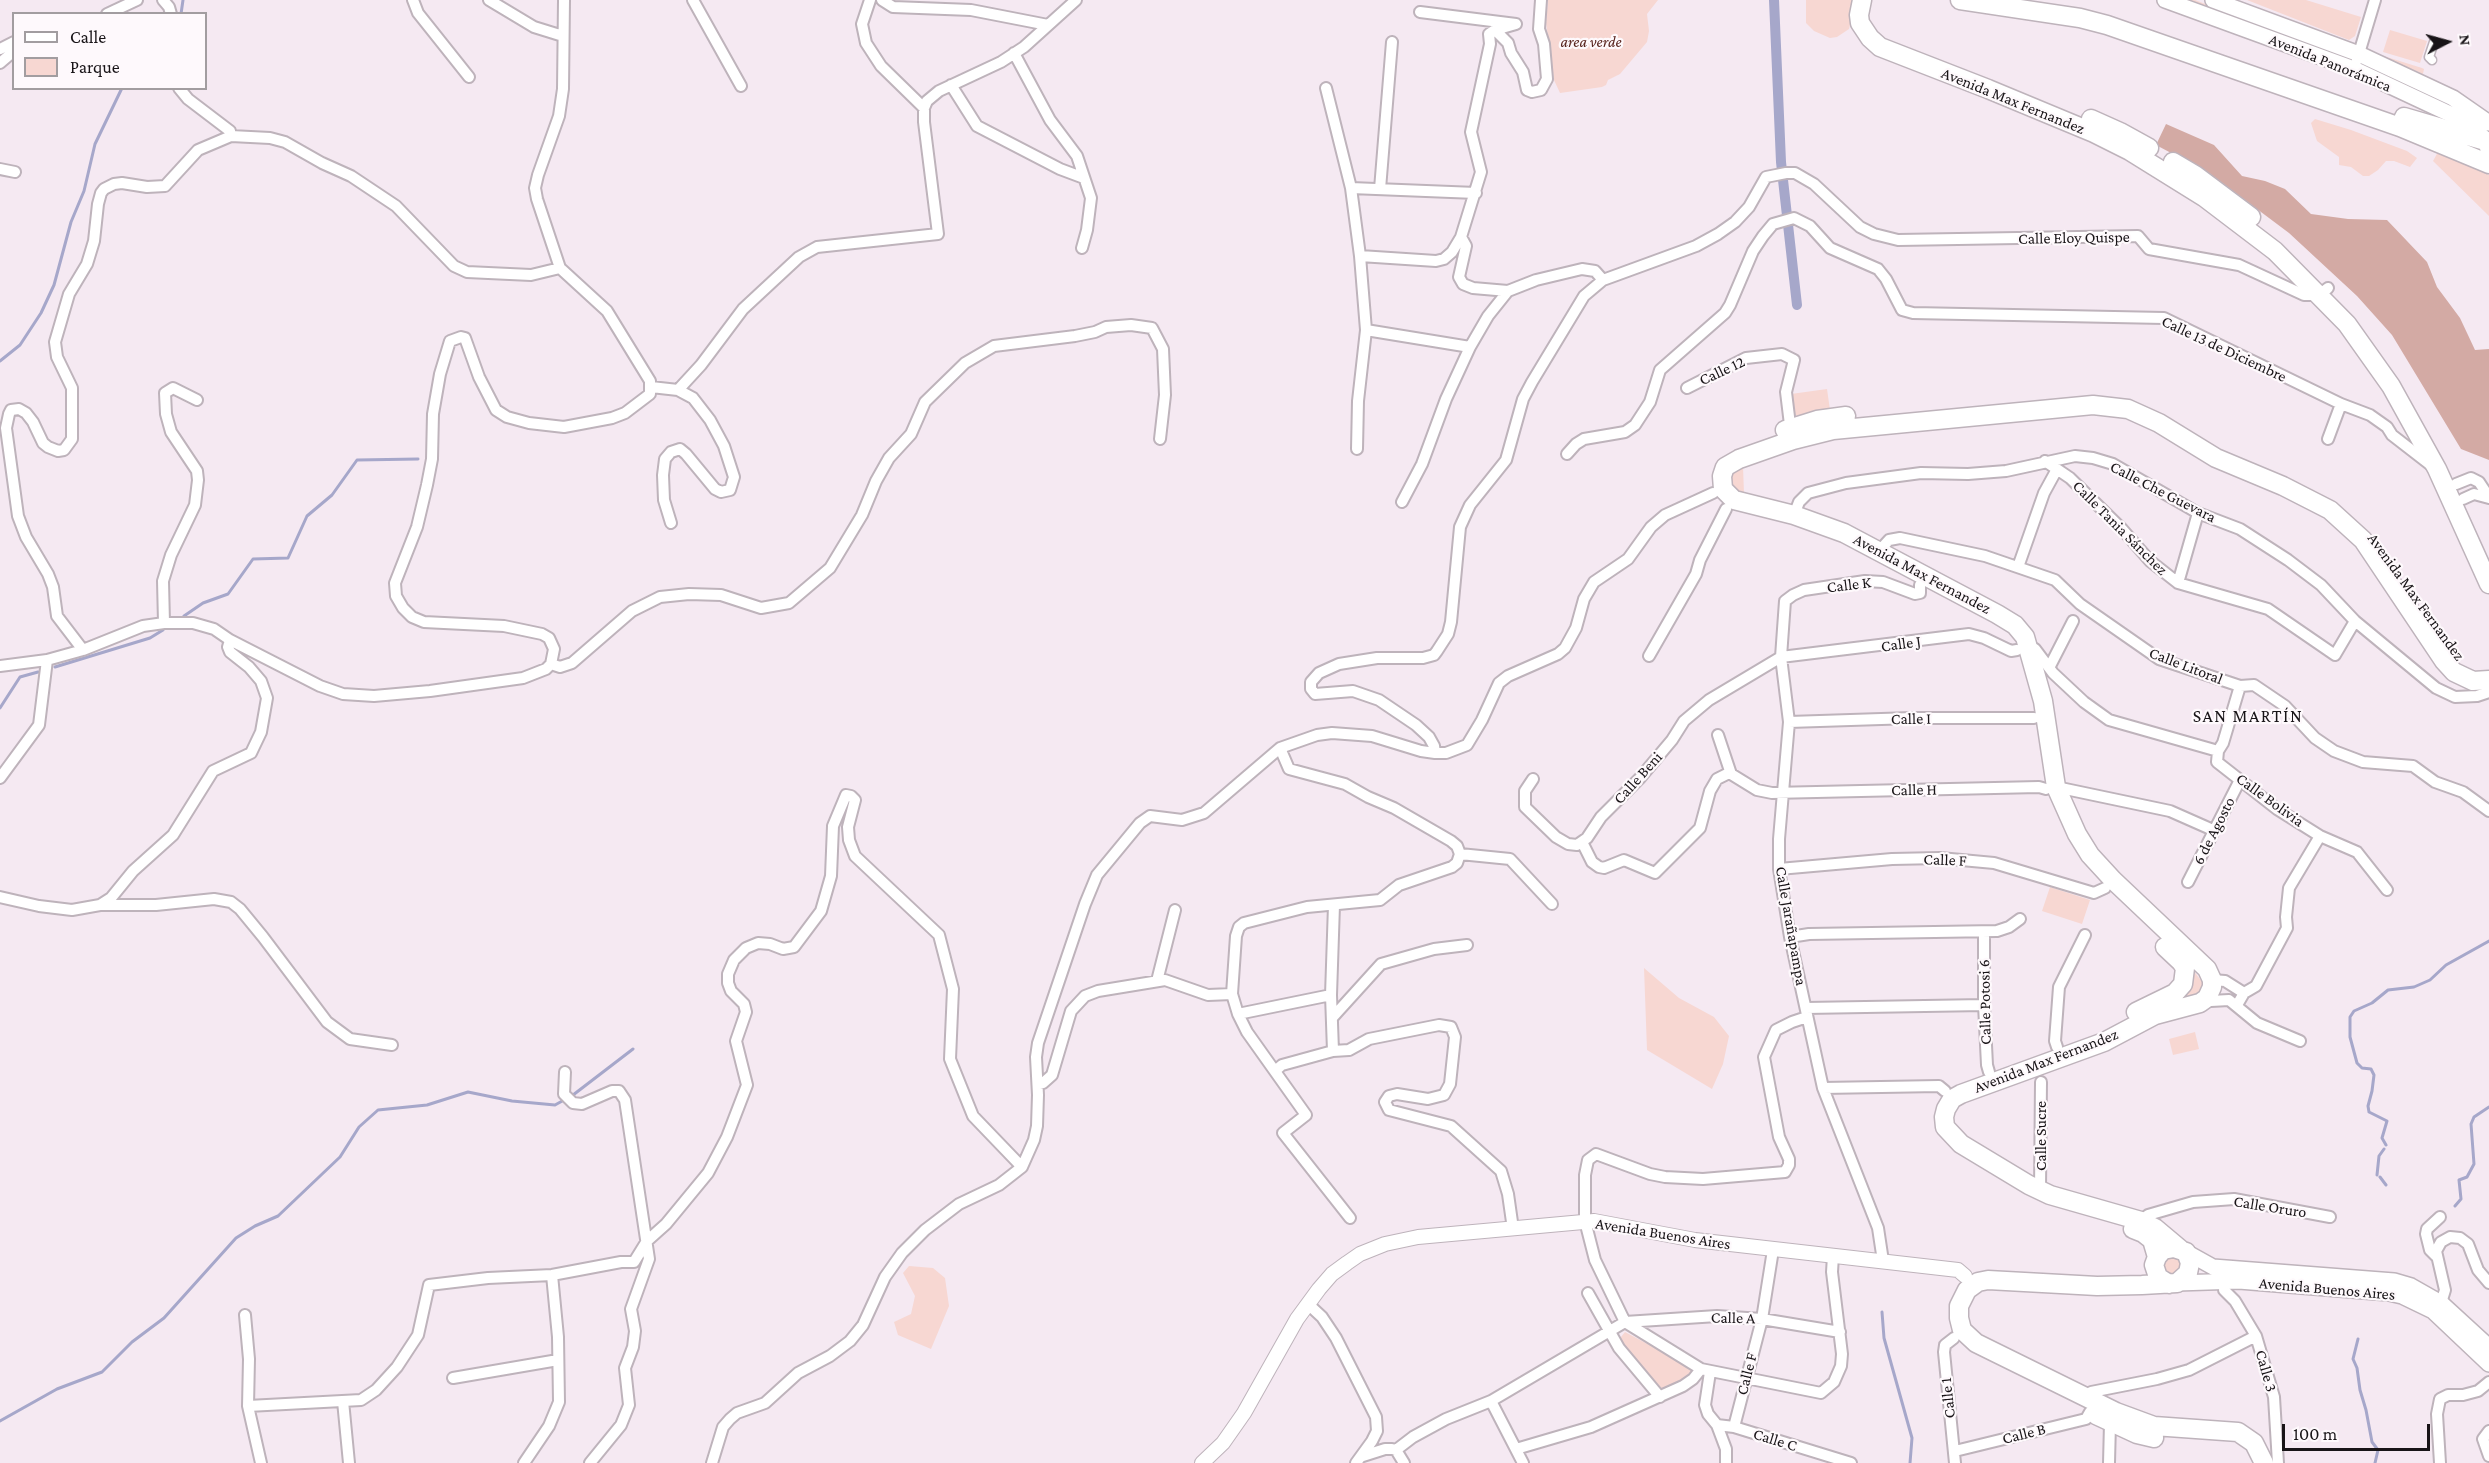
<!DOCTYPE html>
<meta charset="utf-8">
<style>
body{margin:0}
#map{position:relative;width:2489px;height:1463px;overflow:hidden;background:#f5e9f2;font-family:"Crimson Pro",serif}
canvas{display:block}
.legend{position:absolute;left:12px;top:12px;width:195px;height:78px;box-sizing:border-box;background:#fef9fc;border:2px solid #a29da0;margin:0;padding:8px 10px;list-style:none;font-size:18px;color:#181417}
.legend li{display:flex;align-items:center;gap:12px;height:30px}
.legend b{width:30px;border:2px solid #a29da0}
.north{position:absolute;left:2417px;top:12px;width:60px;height:60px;-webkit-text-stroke:4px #fef9fc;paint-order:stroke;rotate:84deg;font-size:16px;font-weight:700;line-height:24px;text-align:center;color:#181417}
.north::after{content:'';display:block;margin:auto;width:21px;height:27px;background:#181417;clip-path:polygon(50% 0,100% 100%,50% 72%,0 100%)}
.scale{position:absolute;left:2282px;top:1424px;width:148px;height:27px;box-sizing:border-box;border:3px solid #181417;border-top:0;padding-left:8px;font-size:18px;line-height:21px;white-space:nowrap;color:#181417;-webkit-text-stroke:4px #fef9fc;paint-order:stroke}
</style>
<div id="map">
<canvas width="2489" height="1463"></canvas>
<ul class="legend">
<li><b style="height:8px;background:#fff"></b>Calle</li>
<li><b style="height:16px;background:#f7d7d2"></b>Parque</li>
</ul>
<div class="north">N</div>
<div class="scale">100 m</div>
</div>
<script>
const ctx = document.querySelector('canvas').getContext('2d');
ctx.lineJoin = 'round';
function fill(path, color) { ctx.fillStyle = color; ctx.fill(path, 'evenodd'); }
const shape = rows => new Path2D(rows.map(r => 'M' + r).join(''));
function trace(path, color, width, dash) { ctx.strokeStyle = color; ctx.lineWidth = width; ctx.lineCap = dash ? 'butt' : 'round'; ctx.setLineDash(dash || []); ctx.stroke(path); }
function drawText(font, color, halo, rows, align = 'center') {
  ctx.font = font + ' "Crimson Pro",serif'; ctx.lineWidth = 4.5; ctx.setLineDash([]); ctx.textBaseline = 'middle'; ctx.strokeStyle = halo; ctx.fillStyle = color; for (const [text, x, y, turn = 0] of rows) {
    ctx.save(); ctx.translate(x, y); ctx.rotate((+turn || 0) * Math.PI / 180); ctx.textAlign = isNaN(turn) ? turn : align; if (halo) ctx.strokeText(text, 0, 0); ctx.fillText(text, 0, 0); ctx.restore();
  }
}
fill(shape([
 [1548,0,1658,0,1647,14,1649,31,1647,42,1620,74,1608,80,1606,85,1602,87,1560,93,1554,80,1546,23],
 [1806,0,1862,0,1851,21,1849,29,1837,37,1830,38,1814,31,1806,23],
 [2186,0,2195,0,2348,59],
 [2247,0,2306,0,2361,17,2355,36,2349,40],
 [2390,30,2427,41,2420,63,2383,52],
 [2374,53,2422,68,2424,69,2423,74],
 [2315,119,2351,130,2407,151,2417,158,2410,167,2394,161,2386,161,2378,170,2369,176,2363,176,2351,167,2339,165,2339,157,2317,141,2311,123],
 [2438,152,2489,175,2489,216,2433,161],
 [1827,389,1830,410,1794,416,1791,394],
 [1743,466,1744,494,1737,493,1730,484,1730,476,1734,469],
 [2050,887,2090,900,2082,924,2042,911],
 [1644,968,1679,998,1714,1017,1729,1036,1723,1064,1712,1089,1647,1050],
 [2193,970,2206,987,2203,994,2168,1003],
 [2195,1032,2199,1049,2173,1055,2169,1039],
 [2180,1256,2184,1266,2171,1276,2162,1269,2164,1258],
 [909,1266,933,1268,945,1278,949,1306,931,1349,898,1335,894,1322,911,1314,915,1296,903,1273],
 [1625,1332,1687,1365,1694,1370,1691,1375,1663,1390,1622,1344,1621,1337]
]), '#f7d7d2');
fill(shape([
 [2166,124,2214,145,2242,176,2265,181,2285,189,2311,214,2348,219,2387,220,2427,262,2437,287,2460,318,2475,350,2489,349,2489,460,2461,449,2392,335,2357,296,2289,233,2209,173,2156,145]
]), '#d3aaa4');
trace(shape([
 [181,14,183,0],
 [0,361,20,345,41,313,54,285,71,222,84,191,95,144,122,88],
 [184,616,203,603,228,594,253,559,288,558,307,516,332,495,357,460,418,459],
 [55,667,150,638,163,630],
 [0,708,20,677,38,672],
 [2386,1145,2382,1138,2387,1121,2369,1112,2368,1106,2372,1091,2374,1075,2371,1069,2362,1068,2357,1063,2350,1037,2350,1017,2354,1011,2372,1003,2388,990,2414,987,2430,980,2446,965,2489,941],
 [2377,1175,2379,1156,2384,1149],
 [2380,1177,2386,1185],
 [2455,1206,2461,1199,2459,1180,2467,1177,2474,1164,2471,1124,2474,1117,2489,1107],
 [1882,1312,1884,1338,1912,1438,1910,1463],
 [2358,1339,2353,1359,2357,1368,2360,1390,2366,1410,2372,1442,2378,1450,2375,1463],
 [0,1421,57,1389,102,1372,132,1342,164,1318,236,1238,255,1226,278,1216,340,1157,359,1127,378,1110,427,1105,468,1092,512,1101,555,1105,573,1095,633,1049]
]), '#a6a7ca', 3);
trace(shape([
 [1774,0,1781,162,1797,305]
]), '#a6a7ca', 10);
const pedestrian = shape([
 [2432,60,2429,57,2434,42]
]);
const minor = shape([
 [163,0,169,7,171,14],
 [413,0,418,13,469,77],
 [489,0,534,27,563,36],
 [693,0,741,86],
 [870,0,862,24,866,43,881,66,924,108],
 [882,0,893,7,971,10,1048,25],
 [1420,12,1516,24,1495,30],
 [107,14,137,0],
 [0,49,14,42],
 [1014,53,1050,120,1077,156,1091,198,1087,230,1082,248],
 [2357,60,2375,0],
 [0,63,14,51],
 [951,85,977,126,1060,169,1084,178],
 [179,88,188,99,230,131,231,136],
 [1326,88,1351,188,1360,256,1366,330,1358,401,1357,449],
 [0,169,15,172],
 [1351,188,1476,193],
 [1380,189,1392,42],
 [1461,237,1466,246,1459,277,1463,284,1473,288,1508,291,1536,280,1582,269,1595,271,1603,280,1696,246,1718,234,1735,222,1749,207,1766,177,1786,173,1795,173,1814,184,1860,227,1874,234,1898,240,2138,236,2149,249,2239,265,2304,295,2319,295,2328,288],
 [1360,256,1436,261,1444,259,1452,252,1461,237,1481,172,1471,132,1490,44,1489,34,1495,30,1508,43,1511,53,1523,72,1527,90,1532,92,1541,90,1547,79,1544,44,1539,29,1541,0],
 [1366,330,1470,347],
 [651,387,678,390,693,398,710,420,724,446,734,477,730,490,721,492,715,489,686,454,680,449,671,452,665,459,663,475,664,500,671,523],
 [1687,388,1746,358,1782,354,1794,360,1786,392,1791,433],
 [678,390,701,365,743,309,799,257,817,247,938,234,924,122,924,108,927,101,939,91,1001,62,1024,47,1076,0],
 [2328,439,2341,404],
 [1567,454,1576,444,1584,439,1625,432,1635,425,1650,402,1660,370,1725,313,1730,305,1753,251,1763,236,1773,224,1794,218,1810,226,1830,248,1878,269,1886,279,1902,310,1913,313,2164,318,2341,404,2370,415,2387,427,2392,435,2432,466],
 [2045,461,2070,478,2122,529,2150,561,2178,583,2268,609,2335,655,2355,621],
 [2456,484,2471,478,2479,482,2489,497],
 [2463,499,2474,494,2489,498],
 [1402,502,1422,464,1446,399,1470,347,1488,316,1508,291],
 [1794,515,1799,502,1808,493,1846,483,1921,473,1968,474,2006,471,2075,456,2093,458,2113,464,2198,513,2240,529,2288,560,2321,585,2355,621,2436,688,2455,697,2477,696,2489,692],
 [1879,551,1889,540,1900,538,1985,556,2055,580,2080,604,2159,659,2240,686,2254,685,2285,706,2315,738,2334,751,2363,762,2413,766,2435,782,2463,792,2489,811],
 [2018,567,2044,493,2056,471],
 [2178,583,2198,513],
 [164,623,163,581,171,555,195,505,198,480,197,471,171,432,166,414,165,393,173,388,197,400],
 [2029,647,2035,649,2053,673,2084,702,2109,720,2218,751],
 [83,650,57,616,53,587,48,574,26,537,18,516,6,428,9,414,11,410,19,409,26,413,33,422,43,443,48,447,58,451,64,450,72,439,72,388,57,357,55,342,69,294,87,264,94,241,98,204,101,193,104,189,114,184,122,183,147,187,165,186,198,150,231,136,270,138,285,142,322,163,351,176,396,206,454,266,467,272,531,275,560,268],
 [1649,656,1696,574,1700,560,1726,509],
 [551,664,560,667,572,663,632,611,660,597,689,594,721,595,761,608,789,603,830,568,862,515,876,481,889,458,911,434,925,402,965,363,994,346,1075,336,1095,332,1106,327,1131,325,1152,328,1163,349,1165,395,1160,439],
 [0,666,47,660,83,650,143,626,164,623,193,623,214,629,230,640,320,686,343,694,374,696,430,691,523,678,546,669,551,664,554,649,549,638,542,634,504,626,424,622,412,617,403,608,396,596,395,583,417,527,427,485,432,459,433,414,440,374,450,341,461,337,465,338,479,377,496,410,507,417,529,423,564,427,612,418,625,413,650,394,650,381,607,311,560,268,537,199,535,188,538,175,559,116,563,89,564,0],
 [2050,666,2073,621],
 [2240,686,2223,743,2218,751,2217,762,2277,809,2320,836,2357,852,2387,890],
 [1789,722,1912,718,2034,718],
 [1718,735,1731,774],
 [1280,748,1289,769,1345,784,1368,797,1394,808,1451,841,1457,846,1460,854,1457,863,1452,867,1399,885,1380,900,1307,907,1244,923,1239,927,1236,936,1232,994,1238,1014,1247,1032,1306,1115,1283,1133,1350,1218],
 [1435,753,1434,746,1429,737,1416,725,1379,700,1353,691,1315,694,1311,689,1311,682,1319,673,1339,664,1377,658,1423,658,1434,655,1437,651,1448,634,1451,622,1460,527,1470,505,1506,460,1523,399,1532,382,1584,296,1603,280],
 [0,778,39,725,47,660],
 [1533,779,1525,791,1525,807,1556,837,1568,844,1577,845,1587,838,1601,817,1640,778,1672,740,1684,721,1709,700,1781,657,1969,634,1984,638,2011,651,2017,650],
 [2056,787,2170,811,2213,830],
 [1582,842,1592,862,1599,867,1604,868,1624,860,1655,873,1700,828,1710,791,1717,779,1727,774,1731,774,1757,790,1772,793,2039,787,2046,789],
 [1460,854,1510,859,1552,904],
 [1779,869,1892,859,1940,858,1994,863,2094,893,2105,888],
 [2188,882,2240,780],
 [0,897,39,906,72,910,100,905,111,898,133,871,173,835,213,771,251,753,261,732,267,698,261,681,249,667,230,652,228,647,230,640],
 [101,905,156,905,214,899,231,902,240,909,263,937,327,1022,350,1039,392,1045],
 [1984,932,1984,1005,1987,1065,1989,1072],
 [1790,937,1809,934,1997,931,2009,927,2020,919],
 [2212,980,2225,981,2244,993],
 [1157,981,1175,910],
 [2207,998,2211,1001,2229,1000,2257,1023,2300,1041],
 [2237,1005,2244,993,2256,986,2287,928,2286,917,2289,888,2320,836],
 [1806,1008,1984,1005],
 [1238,1014,1331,995],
 [1807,1017,1792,1022,1776,1030,1764,1057,1779,1137,1789,1159,1789,1165,1785,1172,1703,1179,1665,1177,1650,1174,1596,1154,1588,1160,1585,1175,1585,1221,1595,1260,1625,1322,1717,1316,1762,1319,1840,1332],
 [1332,1018,1381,964,1434,949,1467,945],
 [2057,1047,2055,1041,2059,987,2085,935],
 [1333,1051,1331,995,1334,905],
 [1275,1071,1282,1065,1293,1062,1333,1051,1349,1050,1369,1039,1439,1025,1451,1027,1455,1037,1450,1084,1444,1095,1428,1099,1397,1094,1389,1096,1385,1102,1389,1110,1451,1126,1501,1171,1508,1194,1513,1229],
 [565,1072,564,1094,573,1103,582,1104,612,1091,619,1091,625,1100,649,1259,631,1309,635,1331,633,1347,625,1368,629,1405,621,1425,590,1463],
 [1038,1084,1043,1083,1052,1075,1071,1011,1085,996,1098,991,1165,980,1208,995,1232,994],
 [1823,1088,1939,1086,1945,1091],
 [2040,1190,2041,1082],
 [2141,1221,2148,1215,2193,1202,2234,1199,2330,1217],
 [2436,1256,2430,1250,2426,1234,2427,1229,2440,1217],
 [1883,1261,1878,1228,1823,1088,1790,937,1779,869,1779,839,1789,722,1781,657,1785,601,1793,595,1804,590,1865,581,1883,582,1915,594,1920,593,1920,585],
 [2224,1290,2235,1301,2256,1336,2274,1397,2278,1463],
 [1588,1293,1619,1348,1660,1397],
 [2441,1303,2445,1290,2436,1251,2441,1242,2450,1237,2460,1238,2468,1244,2478,1270,2489,1283],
 [1308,1304,1322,1317,1336,1338,1376,1417,1377,1431,1372,1441,1356,1463],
 [245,1315,249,1359,248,1406,261,1463],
 [1954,1338,1945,1345,1944,1352,1955,1463],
 [1710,1372,1705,1405,1708,1414,1717,1425,1734,1427,1851,1463],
 [453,1378,558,1360],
 [2088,1398,2091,1392,2157,1379,2189,1370,2256,1336],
 [343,1401,349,1463],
 [1491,1401,1523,1463],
 [248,1406,361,1400,376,1390,397,1367,418,1335,429,1285,488,1278,552,1275,621,1262,634,1262,647,1241,666,1224,708,1173,727,1137,747,1085,736,1041,746,1012,744,1004,731,991,728,983,728,974,734,960,746,948,758,943,770,944,783,949,794,947,821,911,831,876,833,826,846,795,851,796,855,800,848,827,849,840,855,856,939,935,953,989,950,1059,973,1116,1022,1167],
 [1717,1425,1726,1449,1726,1463],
 [1734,1427,1762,1319,1773,1250],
 [2489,1431,2483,1439,2489,1456],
 [1516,1449,1591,1427,1683,1386,1693,1379,1701,1369],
 [1396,1450,1413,1437,1446,1419,1491,1401,1625,1322,1701,1369,1821,1393,1834,1382,1841,1366,1842,1354,1832,1272,1833,1256],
 [1955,1451,2086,1419,2090,1412],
 [1363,1456,1385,1449,1392,1449,1396,1450,1404,1463],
 [524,1463,549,1426,559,1402,558,1337,552,1275],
 [712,1463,723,1427,730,1419,737,1413,765,1403,798,1373,830,1356,850,1341,863,1325,885,1277,902,1253,925,1230,959,1204,999,1185,1022,1167,1034,1140,1037,1126,1038,1095,1036,1057,1038,1043,1085,904,1097,875,1140,823,1150,816,1182,820,1204,813,1280,748,1317,735,1332,733,1372,736,1421,751,1435,753,1446,753,1467,745,1482,720,1499,683,1508,676,1558,654,1565,648,1576,628,1584,599,1594,582,1628,559,1651,527,1665,515,1713,493],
 [2109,1463,2110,1423],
 [2440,1463,2437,1414,2440,1399,2448,1395,2463,1395,2478,1391,2489,1382]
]);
const tertiary = shape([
 [1202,1463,1223,1443,1244,1413,1297,1319,1319,1289,1332,1274,1347,1263,1360,1254,1385,1244,1418,1237,1594,1221,1695,1240,1958,1270,1965,1276]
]);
const secondary = shape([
 [2165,0,2354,69,2465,121,2486,140,2489,155,2486,163],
 [2213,0,2359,54,2453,98,2489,123],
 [2186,1252,2213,1267,2394,1281,2411,1286,2441,1303,2489,1347],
 [2177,1283,2239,1281,2389,1293,2402,1296,2433,1311,2489,1364]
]);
const primary = shape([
 [1862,0,1859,15,1860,23,1870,38,1880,47,1988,89,2094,133,2130,151,2204,197,2275,251,2347,324,2391,386,2437,469,2489,584],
 [1960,0,2080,18,2107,25,2400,127,2489,164],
 [2404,117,2489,142],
 [2091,119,2120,132,2149,148],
 [2173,162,2195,175,2251,217],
 [1785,430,1817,420,1846,416],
 [2136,1012,2175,993,2183,984,2185,968,2181,962,2165,947],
 [2133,1229,2143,1233,2152,1240,2157,1257],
 [2180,1249,2155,1228,2141,1221,2050,1195,2029,1185,1961,1144,1945,1127,1944,1117,1946,1109,1952,1099,1961,1094,2104,1042,2155,1015,2200,1003,2207,998,2212,987,2212,980,2207,969,2113,880,2090,855,2077,834,2056,787,2043,701,2025,637,2015,625,1997,614,1844,533,1794,515,1734,500,1723,489,1722,476,1725,467,1739,459,1793,440,1833,430,2093,405,2128,409,2159,423,2216,458,2283,486,2330,510,2363,540,2444,661,2454,672,2473,681,2489,680],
 [2169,1284,2158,1277,2154,1265,2157,1257,2163,1250,2174,1248,2186,1252,2190,1263,2188,1273,2177,1283,2142,1285,2097,1286,1988,1280,1978,1282,1967,1290,1959,1306,1959,1318,1962,1330,1976,1343,2116,1412,2154,1426,2238,1432,2254,1443,2264,1463],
 [2096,1415,2137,1434,2154,1438]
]);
trace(pedestrian, '#beb3bb', 11);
trace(minor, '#beb3bb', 14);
trace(tertiary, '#beb3bb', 16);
trace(secondary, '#beb3bb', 18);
trace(primary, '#beb3bb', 21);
trace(pedestrian, '#fff', 8);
trace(minor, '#fff', 10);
trace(tertiary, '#fff', 14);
trace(secondary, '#fff', 15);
trace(primary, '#fff', 18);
drawText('italic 16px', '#58241e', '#fef9fc', [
 ["area verde",1591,42]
]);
drawText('16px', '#181417', '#fef9fc', [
 ["Avenida Panorámica",2330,63,22],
 ["Avenida Max Fernandez",2013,101,22],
 ["Calle Eloy Quispe",2074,238,-1],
 ["Calle 13 de Diciembre",2224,349,25],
 ["Calle 12",1722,371,-25],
 ["Calle Che Guevara",2163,492,27],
 ["Calle Tania Sánchez",2120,528,45],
 ["Avenida Max Fernandez",1922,574,28],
 ["Calle K",1849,585,-7],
 ["Avenida Max Fernandez",2416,597,54],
 ["Calle J",1901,644,-8],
 ["Calle Litoral",2186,666,21],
 ["Calle I",1911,719,-1],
 ["Calle Beni",1638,778,-48],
 ["Calle H",1914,790,-1],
 ["Calle Bolivia",2270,800,36],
 ["6 de Agosto",2214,831,-63],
 ["Calle F",1945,860,2],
 ["Calle Jarañapampa",1791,926,80],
 ["Calle Potosi 6",1985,1002,-91],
 ["Avenida Max Fernandez",2046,1061,-21],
 ["Calle Sucre",2041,1136,-90],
 ["Calle Oruro",2270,1207,9],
 ["Avenida Buenos Aires",1663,1234,9],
 ["Avenida Buenos Aires",2327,1289,5],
 ["Calle A",1733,1318,1],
 ["Calle 3",2266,1371,74],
 ["Calle F",1747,1374,-76],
 ["Calle 1",1948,1398,-96],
 ["Calle B",2024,1434,-14],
 ["Calle C",1775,1440,17]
]);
ctx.letterSpacing = '1.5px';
drawText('18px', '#181417', '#fef9fc', [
 ["SAN MARTÍN",2248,716]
]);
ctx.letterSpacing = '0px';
</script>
